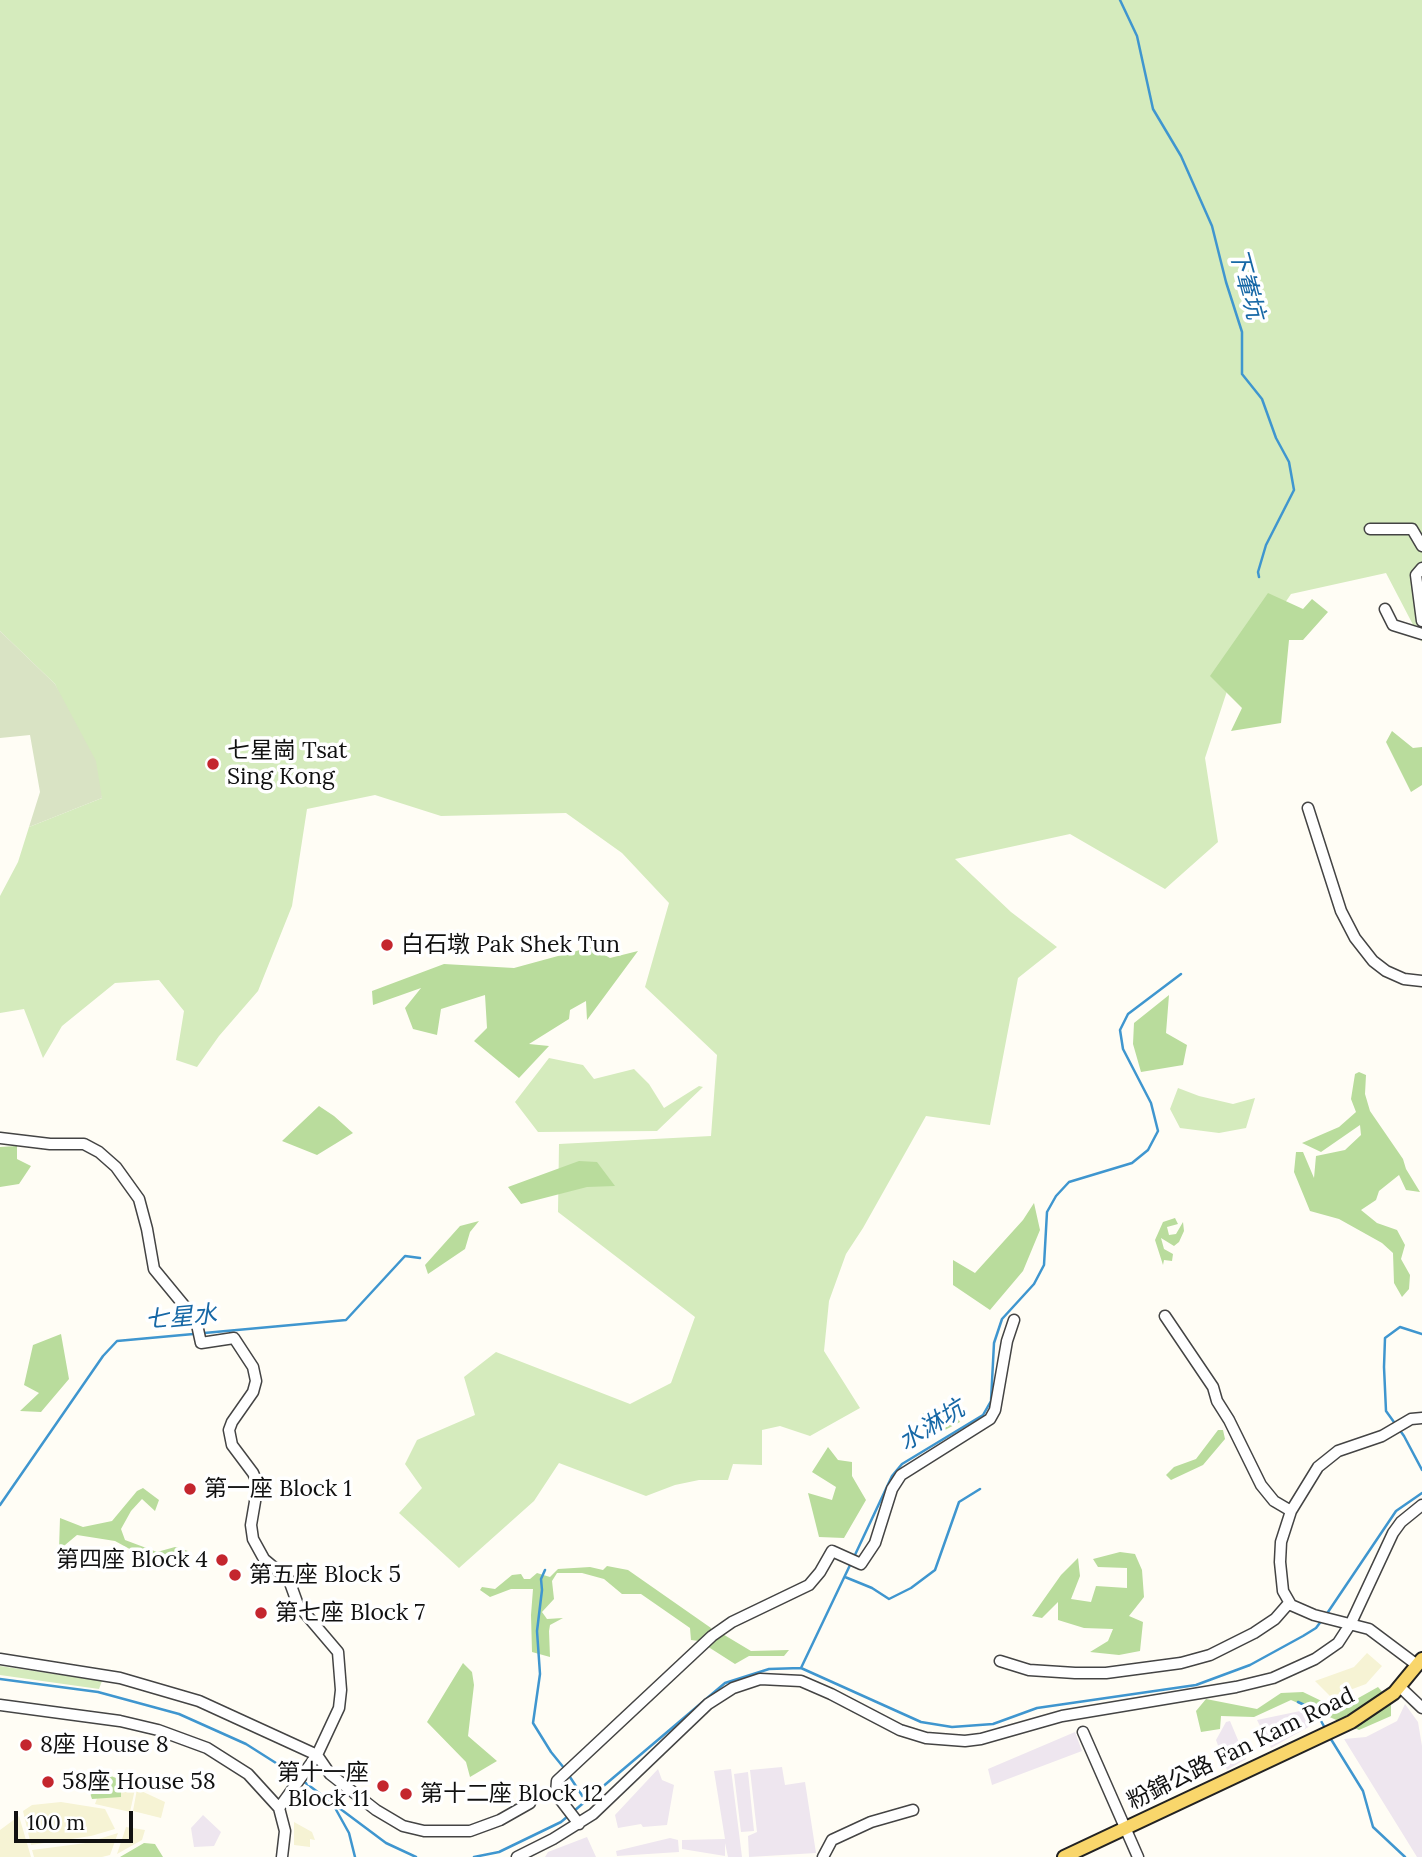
<!DOCTYPE html>
<meta charset="utf-8">
<style>
body{margin:0}
#map{position:relative;width:1422px;height:1857px;overflow:hidden;background:#fffdf5;font-family:Lora,serif}
canvas{display:block}
.scale{position:absolute;left:14px;top:1811px;width:119px;height:32px;box-sizing:border-box;border:4px solid #111;border-top:0;padding-left:9px;font-size:21px;line-height:24px;white-space:nowrap;color:#111;-webkit-text-stroke:5px #fff;paint-order:stroke}
</style>
<div id="map">
<canvas width="1422" height="1857"></canvas>
<div class="scale">100 m</div>
</div>
<script>
const ctx = document.querySelector('canvas').getContext('2d');
ctx.lineJoin = 'round';
function fill(path, color) { ctx.fillStyle = color; ctx.fill(path, 'evenodd'); }
const shape = rows => new Path2D(rows.map(r => 'M' + r).join(''));
function trace(path, color, width, dash) { ctx.strokeStyle = color; ctx.lineWidth = width; ctx.lineCap = dash ? 'butt' : 'round'; ctx.setLineDash(dash || []); ctx.stroke(path); }
function drawText(font, color, halo, rows, align = 'center') {
  ctx.font = font + ' Lora,"Noto Sans TC",serif'; ctx.lineWidth = 7; ctx.setLineDash([]); ctx.textBaseline = 'middle'; ctx.strokeStyle = halo; ctx.fillStyle = color; for (const [text, x, y, turn = 0] of rows) {
    ctx.save(); ctx.translate(x, y); ctx.rotate((+turn || 0) * Math.PI / 180); ctx.textAlign = isNaN(turn) ? turn : align; if (halo) ctx.strokeText(text, 0, 0); ctx.fillText(text, 0, 0); ctx.restore();
  }
}
fill(shape([
 [1405,1704,1418,1722,1422,1746,1422,1857,1417,1857,1344,1739,1366,1737,1397,1721],
 [1305,1710,1312,1725,1271,1748,1257,1720],
 [1230,1721,1246,1759,1227,1770,1216,1740,1226,1722],
 [1075,1732,1082,1751,992,1785,988,1769],
 [782,1767,785,1785,805,1782,816,1853,749,1857,748,1836,757,1832,750,1770],
 [658,1769,662,1780,674,1785,667,1825,643,1827,641,1824,618,1828,615,1815],
 [731,1769,742,1857,728,1857,725,1843,725,1856,682,1849,682,1840,725,1839,714,1771],
 [748,1772,754,1831,741,1832,734,1774],
 [203,1815,221,1832,214,1846,194,1847,191,1828],
 [587,1837,596,1857,545,1857,548,1852],
 [670,1838,678,1840,679,1852,617,1856,616,1851]
]), '#eee6ef');
fill(shape([
 [1367,1653,1382,1666,1366,1684,1331,1697,1315,1681,1354,1667],
 [135,1789,130,1812,95,1804,99,1793],
 [137,1789,165,1802,161,1818,133,1811],
 [61,1802,105,1809,115,1829,91,1836,31,1845,23,1811,32,1805],
 [19,1816,31,1857,0,1857,0,1830],
 [294,1822,312,1832,315,1840,310,1839,310,1847,294,1845],
 [126,1827,145,1830,142,1840,117,1854],
 [118,1833,110,1855,102,1857,34,1857,32,1850,86,1843]
]), '#f6f3d4');
fill(shape([
 [0,0,1422,0,1422,642,1386,573,1291,594,1228,688,1205,758,1218,842,1165,889,1070,834,955,859,1011,912,1057,947,1018,978,990,1125,926,1116,863,1228,846,1254,829,1301,824,1351,860,1408,810,1436,780,1426,762,1430,762,1465,733,1464,728,1480,699,1480,675,1485,646,1496,559,1463,534,1501,459,1568,399,1513,422,1488,405,1464,417,1440,475,1415,464,1377,496,1352,630,1404,671,1383,695,1317,558,1212,559,1144,711,1136,717,1055,645,987,669,903,622,853,566,813,441,816,375,795,307,809,292,906,258,991,219,1036,197,1067,176,1060,184,1011,159,980,115,983,62,1026,43,1058,24,1009,0,1013,0,896,18,862,29,827,102,798,55,684,0,631],
 [549,1058,583,1065,594,1079,634,1069,649,1084,664,1108,699,1086,703,1087,657,1131,538,1132,515,1102],
 [1178,1088,1199,1096,1233,1104,1255,1098,1246,1128,1219,1133,1180,1128,1170,1109],
 [0,1666,102,1681,99,1689,0,1675]
]), '#d5ebbd');
fill(shape([
 [1268,593,1303,609,1312,599,1328,612,1303,640,1289,640,1281,723,1231,731,1242,708,1210,676],
 [1392,731,1413,748,1422,747,1422,785,1411,792,1386,742],
 [591,947,610,958,638,951,587,1020,586,1001,570,1010,569,1019,529,1044,549,1046,519,1078,474,1041,487,1028,485,995,441,1009,437,1035,413,1029,405,1008,421,988,373,1005,372,991,444,964,514,968],
 [1169,995,1166,1033,1187,1045,1183,1065,1141,1072,1133,1044,1134,1023],
 [1359,1072,1366,1075,1365,1094,1370,1111,1403,1159,1406,1169,1420,1192,1406,1190,1399,1175,1379,1191,1376,1200,1361,1210,1377,1223,1397,1230,1405,1245,1401,1259,1410,1275,1409,1289,1402,1297,1394,1283,1393,1253,1382,1243,1339,1219,1310,1211,1294,1172,1296,1152,1303,1152,1314,1178,1316,1156,1345,1150,1361,1135,1360,1125,1321,1152,1302,1143,1339,1127,1356,1112,1351,1099,1355,1074],
 [319,1106,334,1116,353,1133,317,1155,282,1141],
 [17,1146,17,1159,31,1166,19,1184,0,1187,0,1147],
 [579,1161,597,1162,615,1186,587,1187,521,1204,508,1187],
 [1034,1203,1040,1230,1023,1271,990,1310,953,1285,953,1260,975,1273,1023,1220],
 [1175,1218,1178,1224,1167,1227,1169,1235,1176,1234,1183,1222,1184,1231,1179,1242,1174,1246,1161,1238,1164,1249,1173,1254,1172,1261,1164,1260,1163,1265,1155,1240,1163,1222],
 [479,1221,470,1232,465,1249,428,1274,425,1265,460,1226],
 [61,1334,69,1379,41,1412,20,1411,39,1393,24,1385,33,1345],
 [952,1408,960,1422,930,1438,923,1430,922,1414],
 [1218,1430,1223,1430,1225,1439,1203,1465,1171,1480,1166,1475,1174,1467,1196,1459],
 [828,1447,838,1460,852,1462,852,1476,866,1500,844,1538,819,1537,808,1493,832,1500,836,1487,812,1472],
 [143,1488,159,1500,155,1511,142,1499,131,1511,121,1529,125,1540,157,1552,175,1547,188,1551,166,1563,137,1553,115,1541,77,1535,59,1550,60,1518,83,1527,112,1521,137,1491],
 [1120,1552,1135,1554,1142,1570,1144,1597,1129,1616,1143,1622,1140,1651,1119,1655,1090,1652,1108,1641,1113,1629,1084,1628,1058,1620,1058,1602,1042,1618,1032,1616,1061,1575,1078,1558,1080,1576,1071,1599,1091,1602,1096,1586,1127,1588,1127,1568,1098,1567,1093,1559],
 [607,1566,628,1570,711,1628,712,1635,721,1633,751,1651,789,1650,784,1656,749,1656,735,1664,699,1641,691,1640,690,1628,641,1594,622,1594,604,1579,582,1573,557,1573,552,1581,554,1599,542,1612,547,1619,563,1618,550,1625,549,1631,550,1657,532,1652,531,1615,533,1589,511,1589,490,1597,480,1590,482,1587,495,1589,512,1575,521,1574,524,1579,530,1579,537,1573,550,1577,558,1569,590,1567,603,1570],
 [463,1663,472,1672,474,1685,468,1736,497,1761,470,1777,466,1762,427,1722],
 [1378,1687,1391,1702,1391,1716,1359,1730,1291,1700,1254,1717,1221,1716,1220,1729,1201,1732,1196,1711,1206,1699,1257,1709,1281,1693,1303,1692,1334,1707,1353,1701],
 [106,1774,121,1780,121,1797,92,1799,84,1775],
 [144,1843,155,1844,163,1857,120,1857]
]), '#b9dc9c');
fill(shape([
 [0,631,55,684,96,761,102,798,29,827,40,792,30,735,0,738]
]), '#d9e3c4');
trace(shape([
 [1120,0,1137,36,1153,109,1181,156,1212,226,1226,282,1242,332,1242,374,1262,399,1276,438,1289,462,1294,490,1266,545,1258,572,1259,577],
 [1422,1334,1400,1327,1385,1338,1384,1367,1386,1411,1404,1436,1422,1470],
 [0,1505,103,1356,117,1341,346,1320,405,1256,420,1258],
 [854,1557,892,1476,902,1464,983,1415,991,1401,994,1343,1002,1319,1034,1284,1044,1265,1047,1212,1056,1196,1069,1182,1132,1163,1148,1150,1158,1131,1151,1103,1123,1049,1120,1030,1128,1014,1181,974],
 [545,1570,541,1579,542,1590,537,1631,540,1674,533,1723,551,1752,564,1768],
 [845,1577,872,1588,889,1599,911,1588,935,1570,959,1502,980,1489],
 [1326,1615,1396,1511,1422,1493],
 [801,1668,851,1563],
 [0,1679,98,1692,179,1714,246,1744,298,1777],
 [1298,1702,1315,1710,1326,1730],
 [1329,1736,1363,1791,1373,1827,1405,1857],
 [568,1774,585,1800],
 [303,1781,386,1843,416,1857],
 [334,1806,349,1833,355,1857],
 [474,1857,499,1852,561,1822,725,1683,769,1669,801,1668,921,1722,952,1727,993,1724,1037,1708,1196,1685,1250,1665,1303,1636,1316,1628,1322,1620]
]), '#3f96cf', 2.5);
const minor = shape([
 [1370,529,1412,529,1422,546],
 [1422,568,1416,575,1422,621],
 [1385,609,1393,625,1422,634],
 [1308,808,1341,911,1355,938,1373,961,1386,971,1404,979,1422,981],
 [0,1138,50,1144,84,1144,99,1152,116,1167,139,1199,147,1229,154,1269,196,1320,201,1343,234,1338,253,1367,256,1381,253,1392,232,1422,229,1430,232,1445,253,1473,258,1484,251,1525,253,1539,264,1559,289,1580,298,1605,338,1652,341,1690,339,1708,317,1755,279,1808],
 [1165,1316,1213,1387,1217,1401,1229,1420,1261,1485,1274,1501,1291,1511],
 [0,1659,120,1678,199,1701,317,1755],
 [1000,1661,1029,1670,1075,1673,1106,1673,1181,1663,1210,1655,1254,1633,1275,1619,1289,1603],
 [1417,1665,1369,1629,1314,1615,1291,1605,1283,1591,1280,1562,1281,1542,1291,1511,1318,1467,1338,1451,1382,1436,1411,1419,1422,1418],
 [1400,1687,1422,1708],
 [0,1705,120,1721,158,1730,207,1748,248,1774,279,1808,285,1831,282,1857],
 [1083,1732,1138,1857],
 [317,1755,330,1774,376,1810,403,1826,424,1831,470,1831,500,1820,530,1803],
 [579,1824,556,1794,557,1781,712,1636,732,1622,809,1585,820,1572,832,1551,861,1564,875,1543,892,1489,901,1475,990,1419,995,1410,1007,1341,1014,1320],
 [517,1857,553,1839,593,1814,708,1704,733,1688,760,1679,801,1681,831,1694,900,1730,926,1738,965,1741,981,1739,1062,1716,1236,1687,1273,1678,1315,1659,1338,1643,1351,1623,1393,1533,1401,1522,1422,1505],
 [823,1857,832,1840,871,1822,913,1810]
]);
const major = shape([
 [1064,1857,1351,1722,1394,1693,1422,1659]
]);
trace(minor, '#444', 13);
trace(major, '#222', 16);
trace(minor, '#fff', 10);
trace(major, '#f9d66b', 12);
for (const [x, y, r, color] of [
 [213,764,7,"#c4262e"],
 [387,945,7,"#c4262e"],
 [190,1489,7,"#c4262e"],
 [222,1560,7,"#c4262e"],
 [235,1575,7,"#c4262e"],
 [261,1613,7,"#c4262e"],
 [26,1745,7,"#c4262e"],
 [48,1782,7,"#c4262e"],
 [383,1786,7,"#c4262e"],
 [406,1794,7,"#c4262e"]
]) { const dot = new Path2D(); dot.arc(x, y, r, 0, 2 * Math.PI); ctx.fillStyle = color; ctx.fill(dot); trace(dot, '#fff', 2.5); }
drawText('23px', '#111', '#fff', [
 ["七星崗 Tsat",227,751],
 ["Sing Kong",227,777],
 ["白石墩 Pak Shek Tun",401,945],
 ["第一座 Block 1",204,1489],
 ["第四座 Block 4",208,1560,"right"],
 ["第五座 Block 5",249,1575],
 ["第七座 Block 7",275,1613],
 ["8座 House 8",40,1745],
 ["第十一座",369,1773,"right"],
 ["Block 11",369,1799,"right"],
 ["58座 House 58",62,1782],
 ["第十二座 Block 12",420,1794]
], 'left');
drawText('23px', '#111', '#fff', [
 ["粉錦公路 Fan Kam Road",1241,1749,-26]
]);
drawText('italic 24px', '#1768a6', '#fff', [
 ["下輋坑",1246,284,75],
 ["七星水",181,1318,-5],
 ["水淋坑",932,1426,-32]
]);
</script>
